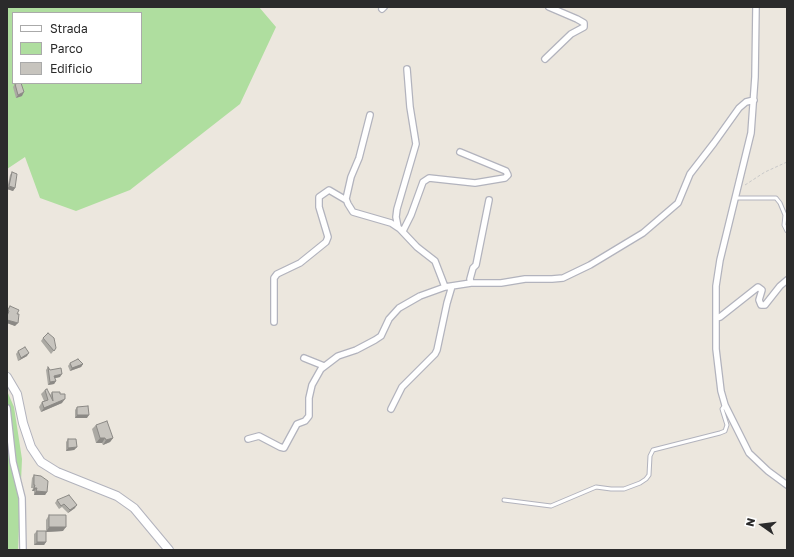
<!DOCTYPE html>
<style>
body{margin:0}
#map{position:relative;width:794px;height:557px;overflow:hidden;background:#ece7de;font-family:"Golos Text",sans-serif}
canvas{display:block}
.frame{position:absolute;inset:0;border:8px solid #2b2b2b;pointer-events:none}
.legend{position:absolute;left:12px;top:12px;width:130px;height:72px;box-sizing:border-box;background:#fff;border:1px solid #aaa;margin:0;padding:5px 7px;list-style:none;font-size:12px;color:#2b2b2b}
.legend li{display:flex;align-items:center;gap:8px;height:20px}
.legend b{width:20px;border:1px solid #aaa}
.north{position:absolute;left:742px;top:505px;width:40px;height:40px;-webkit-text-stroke:3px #fff;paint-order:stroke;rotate:284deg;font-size:11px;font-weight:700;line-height:16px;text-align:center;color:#2b2b2b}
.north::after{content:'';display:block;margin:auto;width:14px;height:18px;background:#2b2b2b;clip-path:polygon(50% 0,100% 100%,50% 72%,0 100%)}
</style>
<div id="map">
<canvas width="794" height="557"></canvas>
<div class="frame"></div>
<ul class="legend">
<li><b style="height:5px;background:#fff"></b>Strada</li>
<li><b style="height:11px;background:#afde9f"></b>Parco</li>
<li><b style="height:11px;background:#c7c4be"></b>Edificio</li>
</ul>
<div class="north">N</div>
</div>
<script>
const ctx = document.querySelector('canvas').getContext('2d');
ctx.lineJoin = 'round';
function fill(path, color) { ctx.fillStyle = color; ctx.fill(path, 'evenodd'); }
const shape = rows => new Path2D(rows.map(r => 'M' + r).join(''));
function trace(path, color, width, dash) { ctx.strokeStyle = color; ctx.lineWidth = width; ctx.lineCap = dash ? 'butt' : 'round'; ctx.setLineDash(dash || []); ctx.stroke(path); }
fill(shape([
 [7,7,259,7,276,27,240,104,130,190,76,211,40,198,25,157,7,169],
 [13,13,141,13,141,83,13,83],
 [7,391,14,407,22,459,18,550,7,550]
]), '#afde9f');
const lane = shape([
 [735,198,776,198,780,203,785,215,784,225,787,231],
 [504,500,551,506,596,487,611,489,624,489,640,483,646,479,649,475,650,456,653,450,720,433,725,431,727,425,722,409,725,405]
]);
const street = shape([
 [756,7,755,77,751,133,720,260,716,286,716,349,721,391,725,405,749,453,768,471,787,485],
 [382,9,384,7],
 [545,59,571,34,584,27,584,23,577,19,549,7],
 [370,115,359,158,351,177,346,199,348,204,353,212,391,223,400,229,417,247,435,261,445,287],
 [398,227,396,217,397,209,416,144,410,107,407,69],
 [403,231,411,215,423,182,429,178,475,183,505,178,508,175,506,171,460,152],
 [471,283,470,279,473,268,476,265,489,200],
 [716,318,720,317,758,287,762,290,759,300,761,305,765,305,780,286,787,280],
 [274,322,274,278,277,274,300,263,326,242,328,237,319,207,319,197,329,190,346,200],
 [304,358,324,366],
 [7,408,13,462,22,498,23,550],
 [391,409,402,387,435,354,437,350,447,303,452,286],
 [248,439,259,436,280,447,284,448,297,424,305,421,309,416,309,398,312,385,321,369,338,356,356,350,375,340,381,336,389,319,399,308,420,296,445,287,471,283,501,283,525,279,552,279,563,278,590,265,643,233,678,203,690,174,714,143,739,108,746,102,754,100]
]);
const secondary = shape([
 [7,377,17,394,23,423,31,447,41,462,57,472,117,496,134,508,169,550]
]);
trace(lane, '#b2b3bd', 5);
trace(street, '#b2b3bd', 8);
trace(secondary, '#b2b3bd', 10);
trace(shape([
 [745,185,765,172,787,162]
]), '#c8c8c8', 1, [3, 2]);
trace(lane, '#fff', 3);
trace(street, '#fff', 5.5);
trace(secondary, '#fff', 8);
fill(shape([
 [15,84,22,96,16,98,13,87],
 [12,172,15,188,13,191,7,189,10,175],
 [10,306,17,314,15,326,7,323,7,310],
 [43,338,56,348,51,354,41,341],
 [18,351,27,356,18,361,16,354],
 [70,363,83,364,81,367,70,371,68,366],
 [48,367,50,370,60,377,55,378,56,381,54,384,48,385,46,370],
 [45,390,50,395,52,392,62,403,41,412,39,407,42,402,44,401,41,394],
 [77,407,87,418,75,418,75,410],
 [96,425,113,438,110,442,103,445,102,443,96,443,92,429],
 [68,439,77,447,74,450,66,451,66,442],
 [34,475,47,492,45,495,34,495,34,491,32,491,33,488,31,488,32,478],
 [57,500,75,508,68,513,62,507,59,509,55,503],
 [49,515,63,531,46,532,46,542,44,545,34,545,34,534,37,531,46,531,46,520]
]), '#aba9a3');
fill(shape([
 [24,92,22,96,16,98,18,95],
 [9,186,15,188,13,191,7,189],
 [7,320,18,323,15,326,7,323],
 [29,353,27,356,18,361,21,358],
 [83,364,81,367,70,371,72,368],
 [62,374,60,377,51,379,54,376],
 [56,381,54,384,48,385,50,382],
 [65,399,62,403,41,412,44,408],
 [77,415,89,415,87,418,75,418],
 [100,438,105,438,102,443,96,443],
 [113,438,110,442,103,445,106,440],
 [77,447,74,450,66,451,68,448],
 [34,488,37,488,34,491,32,491],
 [36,491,47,492,45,495,34,495],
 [77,505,75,508,68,513,70,510],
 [49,527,66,527,63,531,46,532],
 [37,542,46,542,44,545,34,545]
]), '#8b8985');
const building = shape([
 [19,83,21,83,24,92,18,95,15,84,19,83],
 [12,172,17,174,15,188,9,186,12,172],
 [10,306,19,310,17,314,19,314,18,323,7,320,7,316,9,311,8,310,10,306],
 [48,333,54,338,56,348,54,351,43,338,48,333],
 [25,347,29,353,21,358,18,351,25,347],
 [78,359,83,364,72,368,70,363,78,359],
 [48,367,50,370,61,368,62,374,54,376,56,381,50,382,48,367],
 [47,389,53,401,52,392,60,392,60,394,65,394,65,399,44,408,42,402,48,400,45,390,47,389],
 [88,406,89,415,77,415,77,407,88,406],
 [107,421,113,438,106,440,105,438,100,438,96,425,107,421],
 [68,439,76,439,77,447,68,448,68,439],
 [34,475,41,476,48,481,47,492,36,491,37,488,34,488,35,485,34,485,34,475],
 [69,495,77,505,70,510,64,504,61,506,57,500,69,495],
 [49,515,66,515,66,527,49,527,49,515],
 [37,531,46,531,46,542,37,542,37,531]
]);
fill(building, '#c7c4be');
trace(building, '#8b8985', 1);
</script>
